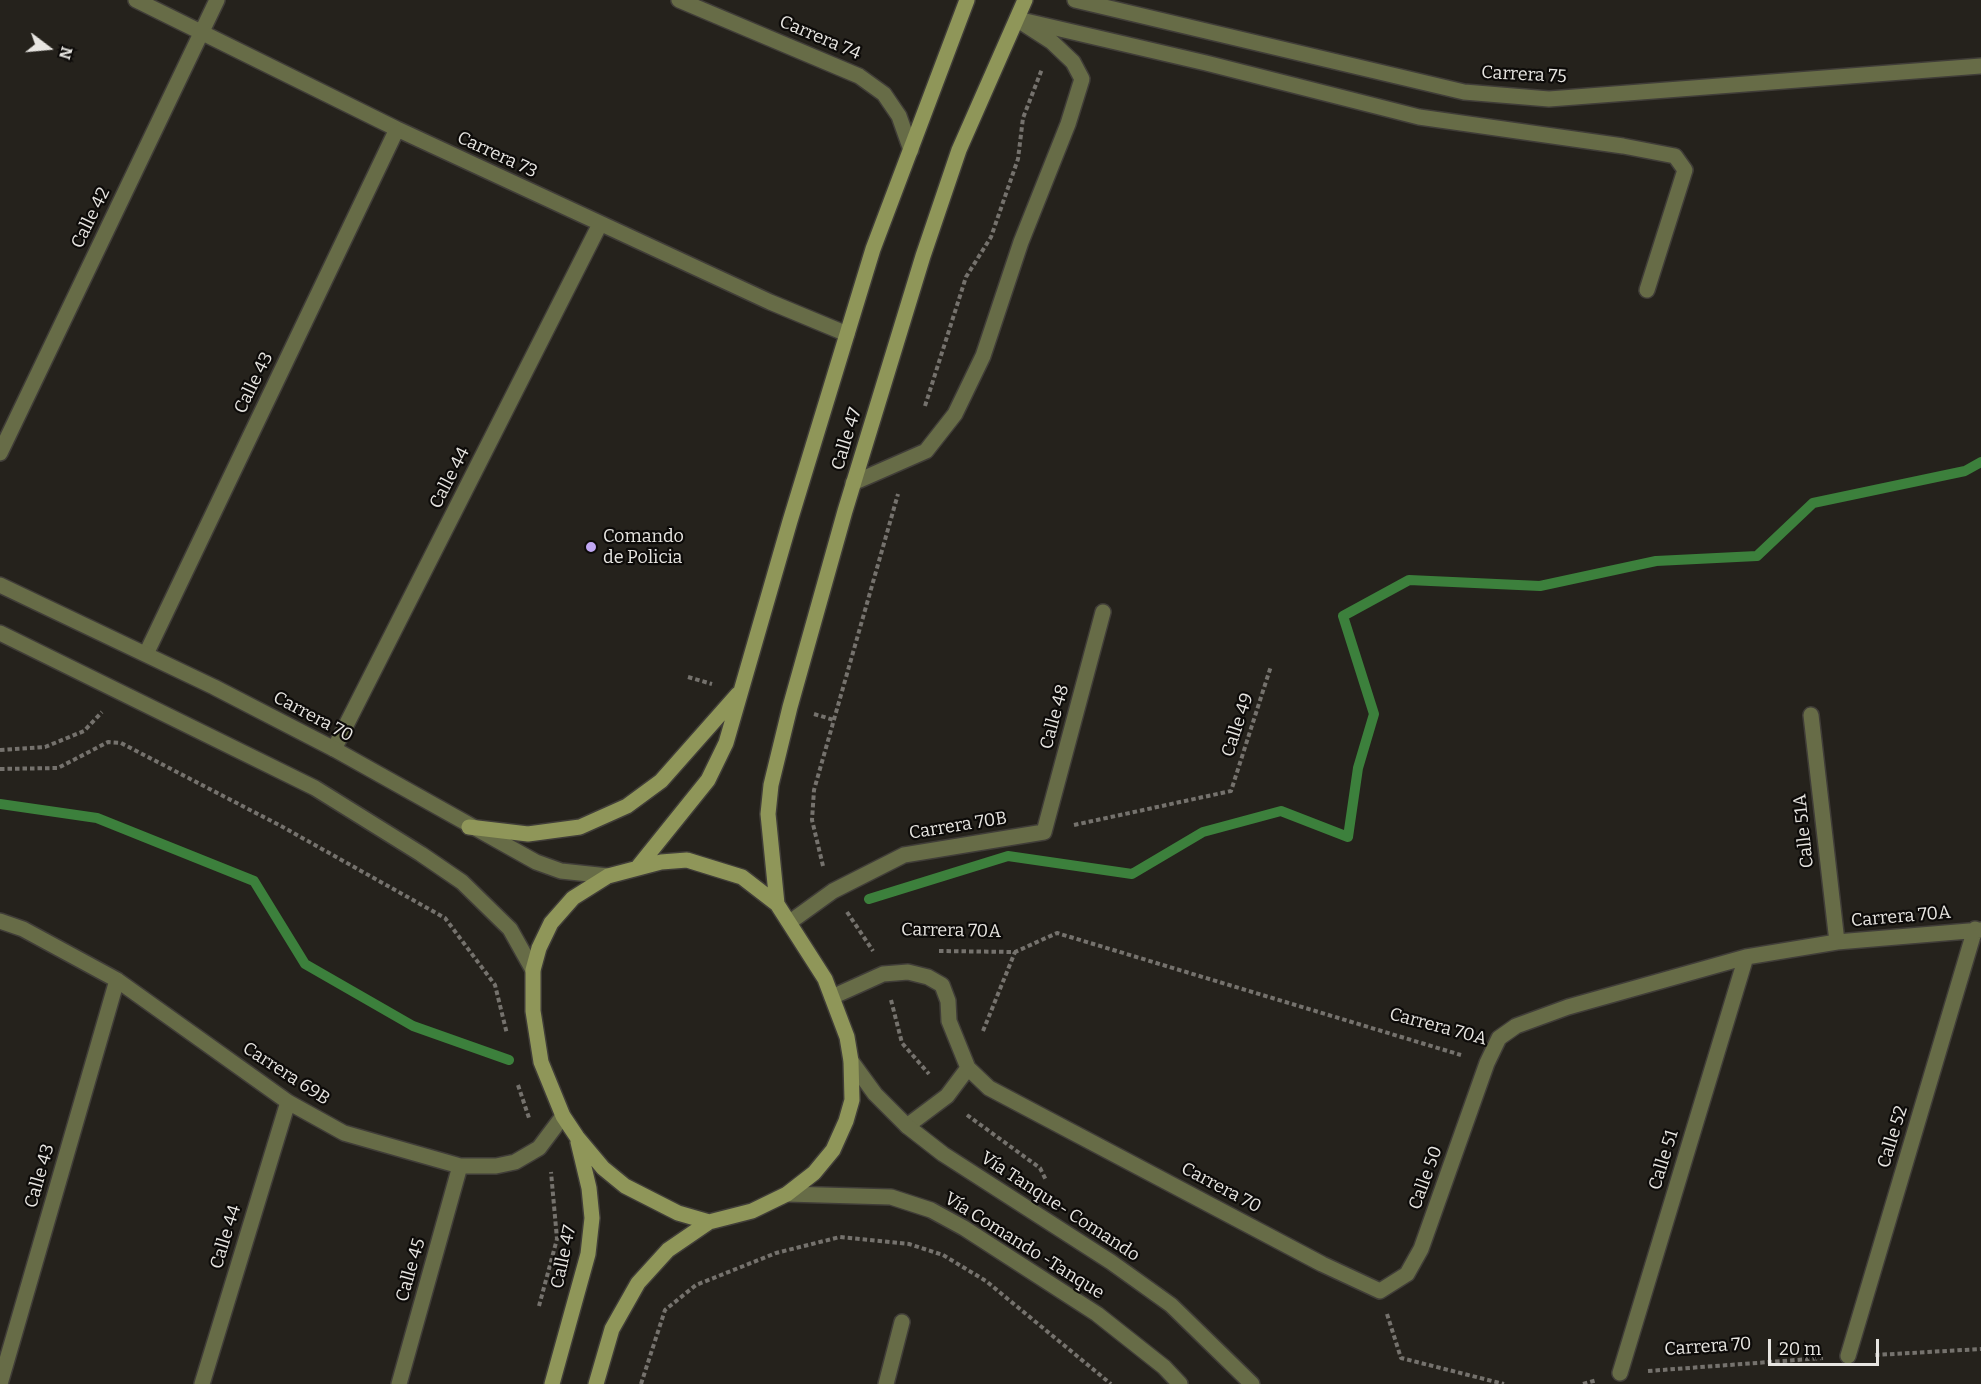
<!DOCTYPE html>
<meta charset="utf-8">
<style>
body{margin:0}
#map{position:relative;width:1981px;height:1384px;overflow:hidden;background:#25221c;font-family:Bitter,serif}
canvas{display:block}
.north{position:absolute;left:18px;top:18px;width:60px;height:60px;-webkit-text-stroke:4px #0d0b09;paint-order:stroke;rotate:106deg;font-size:16px;font-weight:700;line-height:24px;text-align:center;color:#e7e5e1}
.north::after{content:'';display:block;margin:auto;width:21px;height:27px;background:#e7e5e1;clip-path:polygon(50% 0,100% 100%,50% 72%,0 100%)}
.scale{position:absolute;left:1768px;top:1339px;width:111px;height:27px;box-sizing:border-box;border:3px solid #e7e5e1;border-top:0;padding-left:8px;font-size:18px;line-height:21px;white-space:nowrap;color:#e7e5e1;-webkit-text-stroke:4px #0d0b09;paint-order:stroke}
</style>
<div id="map">
<canvas width="1981" height="1384"></canvas>
<div class="north">N</div>
<div class="scale">20 m</div>
</div>
<script>
const ctx = document.querySelector('canvas').getContext('2d');
ctx.lineJoin = 'round';
const shape = rows => new Path2D(rows.map(r => 'M' + r).join(''));
function trace(path, color, width, dash) { ctx.strokeStyle = color; ctx.lineWidth = width; ctx.lineCap = dash ? 'butt' : 'round'; ctx.setLineDash(dash || []); ctx.stroke(path); }
function drawText(font, color, halo, rows, align = 'center') {
  ctx.font = font + ' Bitter,serif'; ctx.lineWidth = 4.5; ctx.setLineDash([]); ctx.textBaseline = 'middle'; ctx.strokeStyle = halo; ctx.fillStyle = color; for (const [text, x, y, turn = 0] of rows) {
    ctx.save(); ctx.translate(x, y); ctx.rotate((+turn || 0) * Math.PI / 180); ctx.textAlign = isNaN(turn) ? turn : align; if (halo) ctx.strokeText(text, 0, 0); ctx.fillText(text, 0, 0); ctx.restore();
  }
}
trace(shape([
 [0,804,97,818,254,881,305,964,413,1026,509,1060],
 [869,899,1008,856,1132,874,1203,832,1281,811,1348,837,1358,768,1374,714,1343,616,1409,580,1540,586,1656,561,1757,556,1813,503,1965,471,1981,462]
]), '#3c803c', 10);
const service = shape([
 [1017,19,1206,63,1419,117,1623,146,1675,156,1685,170,1647,290],
 [853,483,926,451,955,414,983,356,1021,242,1068,124,1082,79,1073,62,1052,42,1024,24]
]);
const minor = shape([
 [136,0,397,129,770,302,847,334],
 [679,0,859,76,884,94,899,116,911,150],
 [1075,0,1464,92,1549,99,1981,66],
 [0,453,217,0],
 [146,654,397,129],
 [1811,715,1837,942],
 [334,749,600,224],
 [0,921,23,929,117,980,288,1102,344,1133,460,1166,496,1166,515,1162,539,1148,563,1116],
 [790,922,833,891,904,855,1044,832,1103,612],
 [832,997,883,974,908,972,928,977,942,985,948,1001,949,1021,968,1068,989,1088,1322,1264,1380,1291,1407,1274,1421,1249,1487,1063,1499,1038,1516,1026,1568,1007,1746,957,1837,942,1981,930],
 [907,1126,947,1096,968,1068],
 [1848,1356,1975,929],
 [1620,1373,1746,957],
 [0,1384,117,980],
 [202,1384,288,1102],
 [399,1384,460,1166],
 [886,1384,902,1322]
]);
const tertiary = shape([
 [0,585,214,687,334,749,536,862,561,871,608,876],
 [0,633,315,788,421,854,462,882,510,929,533,970],
 [851,1061,875,1094,907,1126,943,1154,1111,1262,1171,1305,1252,1384],
 [787,1194,891,1197,931,1210,964,1228,1097,1314,1164,1367,1180,1384]
]);
const secondary = shape([
 [469,827,528,834,580,827,627,806,661,781,738,694],
 [687,860,742,877,777,904,825,979,847,1037,851,1061,852,1100,846,1121,833,1150,814,1173,787,1194,752,1211,709,1222,678,1213,625,1186,603,1168,577,1137,563,1116,541,1062,533,1011,533,970,539,948,551,923,573,898,608,876,661,862,687,860],
 [638,867,708,780,726,743,790,521,873,249,967,0],
 [777,904,768,814,771,785,790,707,845,511,923,256,959,150,1025,0],
 [552,1384,588,1254,592,1218,589,1188,578,1142],
 [596,1384,612,1329,638,1283,668,1250,709,1222]
]);
trace(service, '#403d38', 18);
trace(minor, '#403d38', 18);
trace(tertiary, '#403d38', 18);
trace(secondary, '#403d38', 18);
trace(shape([
 [925,406,966,277,991,237,1018,159,1023,118,1042,69],
 [688,677,712,684],
 [814,714,834,720],
 [0,750,45,747,84,731,102,712],
 [0,769,58,768,108,742,121,743,281,826,445,918,495,985,507,1034],
 [1074,825,1231,791,1271,666],
 [823,866,812,820,814,790,898,494],
 [847,912,873,951],
 [939,951,1015,952,1057,933,1461,1055],
 [891,1000,902,1043,929,1074],
 [983,1031,1015,952],
 [518,1085,529,1118],
 [967,1115,1040,1168,1046,1180],
 [539,1306,557,1239,551,1172],
 [1387,1314,1401,1358,1504,1384],
 [1875,1355,1981,1349],
 [1648,1371,1823,1358],
 [641,1384,665,1310,696,1285,776,1253,840,1237,909,1244,943,1255,986,1281,1111,1384],
 [1583,1384,1597,1380]
]), '#75726d', 4, [4.5, 3]);
trace(service, '#676c47', 15);
trace(minor, '#676c47', 15);
trace(tertiary, '#676c47', 15);
trace(secondary, '#8f9659', 15);
for (const [x, y, r, color] of [
 [591,547,6,"#c1a8f3"]
]) { const dot = new Path2D(); dot.arc(x, y, r, 0, 2 * Math.PI); ctx.fillStyle = color; ctx.fill(dot); trace(dot, '#0d0b09', 2); }
drawText('18px', '#e7e5e1', '#0d0b09', [
 ["Carrera 74",820,38,23],
 ["Carrera 75",1524,75,3],
 ["Carrera 73",497,155,25],
 ["Calle 42",91,218,-64],
 ["Calle 43",254,383,-64],
 ["Calle 47",847,439,-73],
 ["Calle 44",450,478,-63],
 ["Carrera 70",313,717,28],
 ["Calle 48",1055,717,-75],
 ["Calle 49",1238,725,-72],
 ["Carrera 70B",958,826,-9],
 ["Calle 51A",1804,831,-96],
 ["Carrera 70A",1901,917,-5],
 ["Carrera 70A",951,931,1],
 ["Carrera 70A",1438,1027,15],
 ["Carrera 69B",286,1074,33],
 ["Calle 52",1893,1137,-73],
 ["Calle 51",1664,1160,-73],
 ["Calle 43",40,1176,-74],
 ["Calle 50",1426,1178,-70],
 ["Carrera 70",1221,1188,28],
 ["Vía Tanque- Comando",1060,1207,33],
 ["Calle 44",226,1237,-73],
 ["Vía Comando -Tanque",1024,1246,32],
 ["Calle 47",564,1257,-78],
 ["Calle 45",411,1270,-74],
 ["Carrera 70",1708,1347,-4]
]);
drawText('18px', '#e7e5e1', '#0d0b09', [
 ["Comando",603,537],
 ["de Policia",603,558]
], 'left');
</script>
